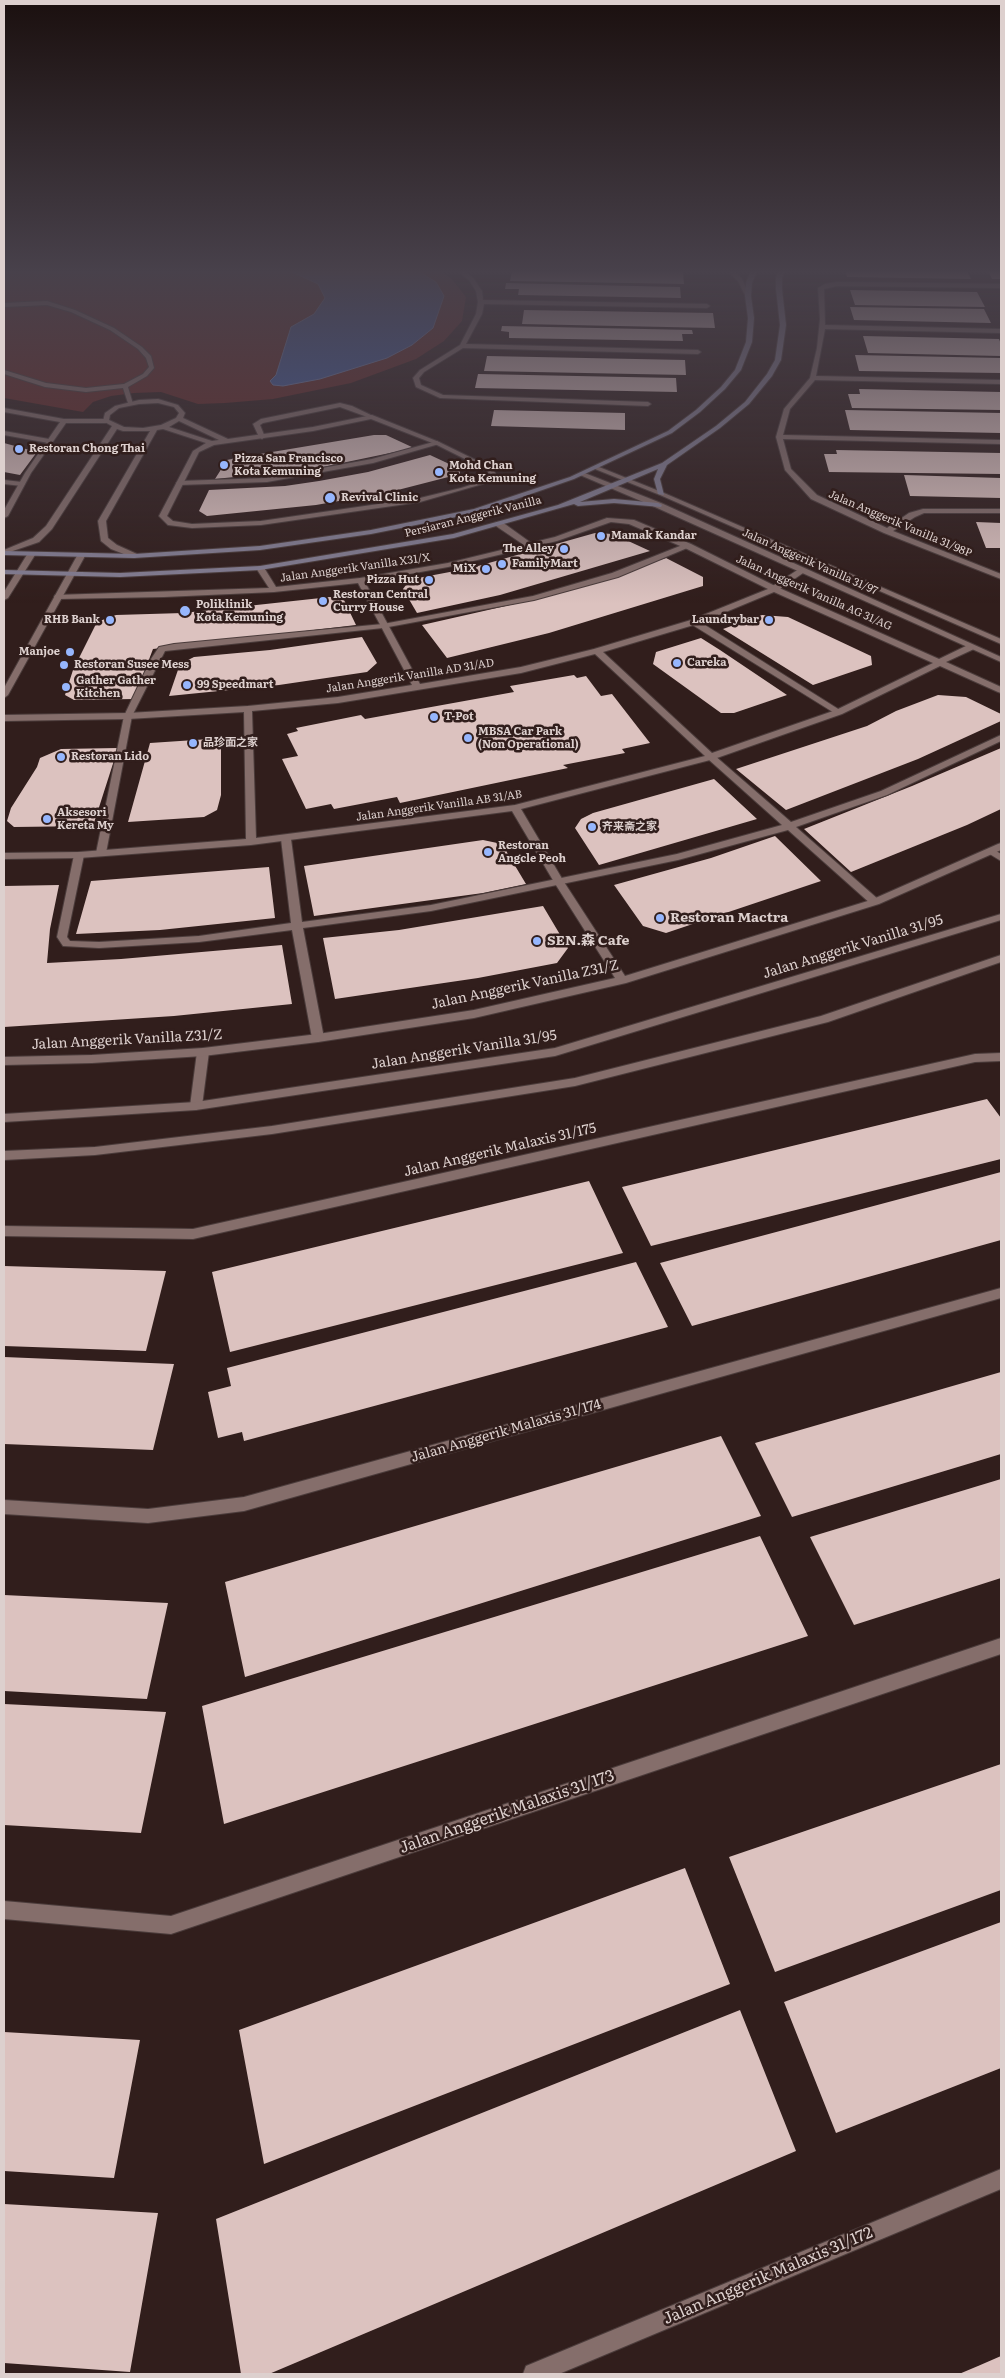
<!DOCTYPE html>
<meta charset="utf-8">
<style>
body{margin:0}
#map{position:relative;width:1005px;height:2378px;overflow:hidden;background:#311e1c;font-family:Literata,serif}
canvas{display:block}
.frame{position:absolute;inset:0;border:5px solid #ddd0ce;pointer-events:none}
</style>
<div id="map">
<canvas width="1005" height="2378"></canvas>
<div class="frame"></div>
</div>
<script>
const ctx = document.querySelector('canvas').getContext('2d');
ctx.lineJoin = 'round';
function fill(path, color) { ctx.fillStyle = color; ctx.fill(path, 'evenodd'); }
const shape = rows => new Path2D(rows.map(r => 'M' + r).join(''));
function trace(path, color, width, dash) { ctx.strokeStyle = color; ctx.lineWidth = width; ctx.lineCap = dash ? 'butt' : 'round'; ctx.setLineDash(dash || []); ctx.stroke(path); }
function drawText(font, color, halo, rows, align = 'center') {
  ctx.font = font + ' Literata,"Noto Sans SC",serif'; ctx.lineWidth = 5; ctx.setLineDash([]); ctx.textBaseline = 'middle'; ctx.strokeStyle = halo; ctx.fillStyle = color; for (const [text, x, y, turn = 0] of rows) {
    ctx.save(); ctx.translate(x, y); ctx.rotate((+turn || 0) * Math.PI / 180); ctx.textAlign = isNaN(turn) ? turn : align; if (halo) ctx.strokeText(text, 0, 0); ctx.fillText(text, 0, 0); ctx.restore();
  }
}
fill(shape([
 [4,271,440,271,452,279,466,297,462,321,444,341,416,359,351,383,273,399,225,403,198,404,161,392,134,393,111,396,93,402,83,412,4,398]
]), '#672926');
const water = shape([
 [285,271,418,271,436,282,444,296,433,328,412,345,387,358,320,379,283,386,273,385,270,381,276,375,291,327,314,314,325,298,318,284,292,272,285,271]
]);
fill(water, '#415ea6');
trace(water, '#7080b2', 1);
fill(shape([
 [512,271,683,272,684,284,510,281],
 [845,271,967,271,971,279,847,277],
 [988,271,1001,271,1001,279,992,279],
 [506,283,680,287,681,298,518,295,519,289,505,289],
 [850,290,977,292,985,307,855,305],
 [850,307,984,309,991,323,854,320],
 [524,310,713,313,715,328,522,324],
 [502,326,692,330,693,334,682,334,683,341,509,338,509,332,501,331],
 [863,336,999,339,1001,344,1001,356,868,353],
 [855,355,1001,358,1001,373,859,371],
 [487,356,685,360,686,375,484,371],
 [478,374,676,378,677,392,475,388],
 [859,389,1001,392,1001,410,852,408,848,394,860,394],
 [494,410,625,413,625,430,491,426],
 [845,410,1001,413,1001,433,850,430],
 [374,435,386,435,414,448,313,469,215,479,227,460,236,458],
 [4,443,37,452,20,475,4,472],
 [836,450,1001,453,1001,474,829,472,824,454,837,454],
 [430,455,460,469,460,474,390,492,316,505,207,516,199,511,209,490,285,486,319,481,368,472],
 [904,475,1001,478,1001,498,910,496],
 [976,522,1001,523,1001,548,986,548],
 [595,533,613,534,650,551,500,595,417,613,403,589,409,581,418,578,471,568],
 [666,558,703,577,703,586,549,633,447,658,422,625,532,600],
 [330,597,344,600,356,625,153,649,134,699,74,700,65,695,73,670,97,622,116,615,183,613],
 [762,615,788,617,871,656,872,665,813,685,723,629],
 [362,637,377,663,367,672,279,685,169,696,180,664,194,657,270,650],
 [701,638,720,650,787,695,734,713,721,713,653,664,656,652],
 [574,675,577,678,586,676,601,696,612,694,650,743,622,749,625,753,563,765,568,768,400,803,397,797,334,809,331,804,306,809,282,759,298,756,287,734,298,731,296,728,361,715,365,719,514,692,510,686],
 [938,695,966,697,1001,714,1001,721,918,759,786,810,736,769,867,726,896,711],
 [210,739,221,745,221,795,217,810,204,817,128,822,150,743],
 [118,748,93,826,14,827,7,821,11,808,37,767,40,758,61,749],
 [1001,748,1001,809,967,825,851,872,804,829,912,786],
 [714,779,757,819,599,865,575,828,581,819,593,813],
 [775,836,821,881,666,933,643,926,614,885,711,858],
 [483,840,502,844,526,884,483,893,314,916,304,866],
 [269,867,275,918,160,930,76,934,91,881],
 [59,885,50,929,47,963,121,959,282,945,292,1004,174,1016,4,1027,4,886],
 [543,906,568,948,557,963,478,978,335,999,323,938,399,930],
 [987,1099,1001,1118,1001,1159,651,1246,622,1187],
 [1001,1172,1001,1240,692,1326,660,1263],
 [589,1181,623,1253,230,1352,212,1272],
 [636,1262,668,1327,244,1441,242,1432,218,1438,208,1392,231,1386,227,1368],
 [4,1266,166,1271,146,1351,4,1346],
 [4,1357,174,1364,153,1450,4,1444],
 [1001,1372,1001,1454,792,1517,755,1443],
 [721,1436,761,1516,245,1677,225,1582],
 [1001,1479,1001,1578,854,1625,810,1537],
 [760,1536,808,1636,224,1824,202,1706],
 [4,1595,168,1603,147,1699,4,1691],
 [4,1704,166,1712,141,1833,4,1825],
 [1001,1764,1001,1890,775,1972,729,1857],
 [685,1868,730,1984,264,2164,239,2030],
 [1001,1922,1001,2068,836,2133,784,2002],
 [740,2010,796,2151,269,2374,241,2374,216,2219],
 [4,2032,140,2040,114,2178,4,2171],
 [4,2204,158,2213,130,2372,4,2363],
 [1001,2356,1001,2374,959,2374,978,2366]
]), '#dcc2bf');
const service = shape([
 [47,301,75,310,114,328,142,347,151,356,154,368,147,376,128,387,133,404,128,403,123,388,86,392,45,387,4,374,4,370,46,383,86,388,124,384,143,374,149,367,146,358,138,349,110,330,71,312,47,305,4,307,4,303,47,301],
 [340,403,352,406,375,417,370,418,340,407,263,423,260,425,265,437,262,439,259,437,253,424,261,419,340,403],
 [4,408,64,419,106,419,109,421,106,423,66,423,31,473,8,516,4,518,4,510,25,473,60,422,4,412,4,408],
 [437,441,440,443,439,444,373,463,267,482,179,485,176,483,179,481,267,478,372,459,437,441],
 [496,522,502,522,534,545,527,547,496,526,496,522],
 [685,544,692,546,618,577,534,600,383,628,165,651,132,716,106,853,101,856,96,853,124,716,151,659,159,647,174,644,383,624,533,596,612,573,685,544],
 [799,569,806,571,777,591,771,591,771,587,799,569],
 [691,620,697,620,843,712,836,714,691,624,691,620],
 [1001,735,1001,741,887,795,796,827,879,900,879,904,871,904,788,830,678,860,431,911,303,928,324,1038,318,1042,312,1038,292,930,199,942,99,948,63,946,57,937,74,855,79,852,84,855,67,937,70,941,99,942,199,936,291,923,281,839,283,837,289,837,291,839,302,922,431,905,677,854,782,825,708,759,708,755,714,755,791,822,881,791,1001,735],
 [991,848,1001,854,1001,861,988,853,986,851,991,848],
 [203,1048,209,1052,202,1106,196,1110,190,1106,197,1052,203,1048]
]);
const minor = shape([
 [458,271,464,271,473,278,482,291,483,300,707,304,710,306,707,308,484,304,482,314,466,344,698,350,701,352,698,354,463,348,424,372,419,378,421,385,443,395,648,402,651,404,648,406,440,398,416,387,413,378,420,370,460,345,476,314,478,302,476,291,469,280,458,271],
 [728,271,734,271,742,279,750,297,746,297,738,281,728,271],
 [837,282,1001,284,1001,288,837,286,824,289,825,325,1001,329,1001,333,825,329,816,376,1001,380,1001,384,815,380,790,409,783,435,1001,440,1001,444,783,439,791,469,817,495,887,528,909,513,923,509,1001,509,1001,513,924,513,915,517,893,531,1001,574,1001,579,884,533,811,499,785,470,776,437,784,409,810,378,817,348,820,319,818,288,825,284,837,282],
 [158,399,178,405,185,413,183,418,228,439,313,427,372,415,439,442,492,468,497,476,493,481,420,502,261,525,192,528,168,525,159,516,193,451,206,443,163,429,157,430,106,521,108,538,117,545,137,554,138,556,134,558,111,549,101,541,98,521,150,431,123,431,117,429,52,529,39,542,4,554,4,550,33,538,46,526,112,426,103,421,105,413,115,406,139,400,158,399],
 [158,403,174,407,179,413,176,418,161,425,143,428,124,427,109,420,110,415,119,408,139,404,158,403],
 [371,419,435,444,487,470,490,476,489,479,461,488,420,498,261,521,192,524,173,521,167,516,199,452,214,445,313,431,371,419],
 [179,421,219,440,212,441,169,427,179,421],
 [4,431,49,439,52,441,49,443,4,435,4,431],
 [4,480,22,482,25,484,22,486,4,484,4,480],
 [607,518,634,520,691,544,777,587,939,659,968,645,974,645,974,649,946,662,1001,687,1001,693,998,692,940,666,842,714,714,759,521,809,564,882,625,976,871,900,998,844,1001,843,1001,850,879,904,626,983,474,1018,318,1042,203,1056,92,1063,4,1065,4,1057,92,1055,203,1048,318,1034,474,1010,615,978,554,882,512,811,251,845,79,858,4,859,4,853,79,852,246,839,244,712,128,719,4,721,4,715,128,713,248,706,338,697,412,685,358,583,274,592,164,597,58,599,54,597,55,595,269,588,256,568,260,566,263,566,276,587,360,578,448,563,555,537,607,518],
 [611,522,629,524,685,548,768,589,691,620,594,649,521,667,420,684,365,582,448,567,557,541,611,522],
 [774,592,933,663,836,710,712,753,603,652,697,624,774,592],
 [595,654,705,756,515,805,256,838,252,711,338,703,521,673,595,654],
 [1001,1053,1001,1061,975,1062,193,1239,4,1236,4,1226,193,1229,975,1054,1001,1053],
 [1001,1288,1001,1298,244,1511,148,1523,4,1514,4,1500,148,1509,244,1497,1001,1288],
 [1001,1638,1001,1654,171,1934,4,1919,4,1901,171,1916,1001,1638],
 [1001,2169,1001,2189,559,2374,523,2374,526,2366,1001,2169]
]);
const tertiary = shape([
 [595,467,599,467,664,493,1001,639,1001,644,660,495,595,469,595,467],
 [582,472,661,503,1001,657,1001,662,655,507,580,475,579,474,582,472],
 [28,553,35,555,8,598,4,600,4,592,28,553],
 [78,554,85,556,8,695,4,698,4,688,78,554],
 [1001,914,1001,920,555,1056,196,1110,4,1122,4,1114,196,1102,555,1048,1001,914],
 [1001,955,1001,962,828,1022,575,1086,272,1134,95,1155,4,1160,4,1151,95,1147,272,1126,575,1078,821,1016,1001,955]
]);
const secondary = shape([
 [751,271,757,271,752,283,751,296,754,318,752,342,741,370,725,389,700,412,672,433,574,479,476,513,371,534,260,550,134,558,4,555,4,551,134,554,260,546,371,530,474,509,570,477,668,431,696,410,721,387,735,370,746,342,748,318,745,296,746,283,751,271],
 [779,271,785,271,782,277,782,289,786,325,781,360,772,376,749,404,720,428,667,465,660,479,664,495,658,494,654,479,658,469,580,502,614,499,658,503,662,505,661,507,614,503,578,506,574,504,454,538,260,570,120,577,4,574,4,570,120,573,260,566,453,534,558,505,662,463,716,426,745,402,767,374,775,360,780,325,776,289,776,277,779,271]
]);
trace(service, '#4b3c3b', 2);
trace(minor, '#4b3c3b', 2);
trace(tertiary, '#4b3c3b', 2);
trace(secondary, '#4b3c3b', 2);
fill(service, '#856e6b');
fill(minor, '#856e6b');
fill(tertiary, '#856e6b');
fill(secondary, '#857f94');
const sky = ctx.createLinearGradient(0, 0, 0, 604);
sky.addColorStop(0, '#1b100f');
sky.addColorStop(0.45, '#48414b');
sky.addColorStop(1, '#48414b00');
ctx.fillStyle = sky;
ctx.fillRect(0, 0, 1005, 604);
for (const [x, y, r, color] of [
 [19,449,5,"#96b6fd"],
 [224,465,5,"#96b6fd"],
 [439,472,5,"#96b6fd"],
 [330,498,6,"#96b6fd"],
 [601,536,5,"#96b6fd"],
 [564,549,5,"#96b6fd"],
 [502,564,5,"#96b6fd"],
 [486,569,5,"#96b6fd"],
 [429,580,5,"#96b6fd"],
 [323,601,5,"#96b6fd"],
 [185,611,6,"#96b6fd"],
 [110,620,5,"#96b6fd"],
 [769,620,5,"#96b6fd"],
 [70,652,5,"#96b6fd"],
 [677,663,5,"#96b6fd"],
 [64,665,5,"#96b6fd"],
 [187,685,5,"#96b6fd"],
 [66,687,5,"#96b6fd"],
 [434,717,5,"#96b6fd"],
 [468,738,5,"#96b6fd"],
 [193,743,5,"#96b6fd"],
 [61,757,5,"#96b6fd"],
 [47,819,5,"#96b6fd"],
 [592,827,5,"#96b6fd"],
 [488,852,5,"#96b6fd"],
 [660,918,5,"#96b6fd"],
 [537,941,5,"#96b6fd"]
]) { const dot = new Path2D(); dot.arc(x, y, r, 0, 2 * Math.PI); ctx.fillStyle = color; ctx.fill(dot); trace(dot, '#311e1c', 2); }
drawText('bold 11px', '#ddd0ce', '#311e1c', [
 ["Restoran Chong Thai",29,449],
 ["Pizza San Francisco",234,459],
 ["Kota Kemuning",234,472],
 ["Mohd Chan",449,466],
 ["Kota Kemuning",449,479],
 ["Revival Clinic",341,498],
 ["Mamak Kandar",611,536],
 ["The Alley",554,549,"right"],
 ["FamilyMart",512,564],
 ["MiX",476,569,"right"],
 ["Pizza Hut",419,580,"right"],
 ["Restoran Central",333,595],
 ["Curry House",333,608],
 ["Poliklinik",196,605],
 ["Kota Kemuning",196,618],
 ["RHB Bank",100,620,"right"],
 ["Laundrybar",759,620,"right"],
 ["Manjoe",60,652,"right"],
 ["Careka",687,663],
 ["Restoran Susee Mess",74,665],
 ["Gather Gather",76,681],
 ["Kitchen",76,694],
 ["99 Speedmart",197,685],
 ["T-Pot",444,717],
 ["MBSA Car Park",478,732],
 ["(Non Operational)",478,745],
 ["品珍面之家",203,743],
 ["Restoran Lido",71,757],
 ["Aksesori",57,813],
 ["Kereta My",57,826],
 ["齐来斋之家",602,827],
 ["Restoran",498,846],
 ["Angcle Peoh",498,859]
], 'left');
drawText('11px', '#ddd0ce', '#311e1c', [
 ["Persiaran Anggerik Vanilla",473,517,-14],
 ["Jalan Anggerik Vanilla 31/98P",900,524,23],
 ["Jalan Anggerik Vanilla 31/97",810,562,24],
 ["Jalan Anggerik Vanilla X31/X",355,568,-8],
 ["Jalan Anggerik Vanilla AG 31/AG",814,593,24],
 ["Jalan Anggerik Vanilla AD 31/AD",410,676,-9],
 ["Jalan Anggerik Vanilla AB 31/AB",439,806,-8]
]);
drawText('bold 14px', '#ddd0ce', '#311e1c', [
 ["Restoran Mactra",670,918],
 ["SEN.森 Cafe",547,941]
], 'left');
drawText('14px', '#ddd0ce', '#311e1c', [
 ["Jalan Anggerik Vanilla 31/95",853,947,-17],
 ["Jalan Anggerik Vanilla Z31/Z",525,985,-12],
 ["Jalan Anggerik Vanilla Z31/Z",127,1040,-3],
 ["Jalan Anggerik Vanilla 31/95",464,1050,-9],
 ["Jalan Anggerik Malaxis 31/175",500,1150,-13],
 ["Jalan Anggerik Malaxis 31/174",506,1431,-16]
]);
drawText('16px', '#ddd0ce', '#311e1c', [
 ["Jalan Anggerik Malaxis 31/173",507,1812,-19],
 ["Jalan Anggerik Malaxis 31/172",768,2276,-23]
]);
</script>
